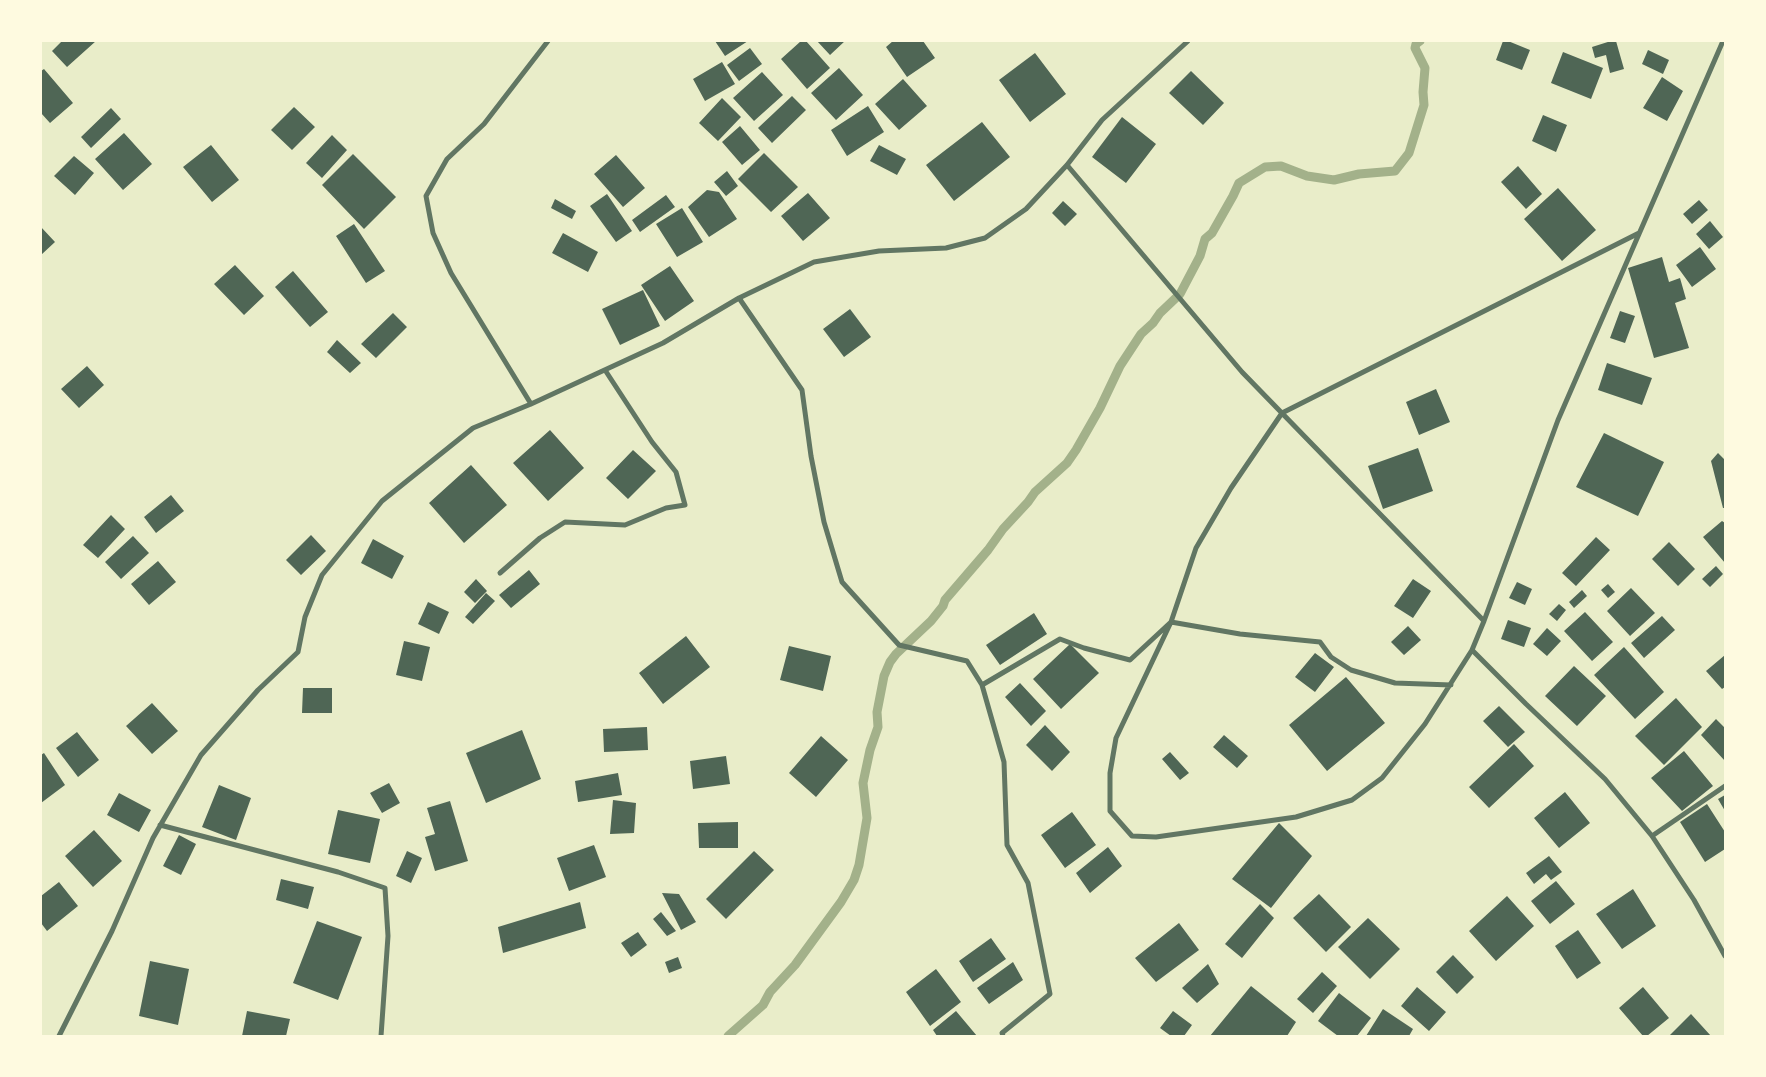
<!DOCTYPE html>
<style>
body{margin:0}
#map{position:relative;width:1766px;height:1077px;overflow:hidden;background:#e9edc9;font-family:Quicksand,sans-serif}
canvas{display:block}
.frame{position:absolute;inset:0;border:42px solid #fefae0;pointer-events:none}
</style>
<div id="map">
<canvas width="1766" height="1077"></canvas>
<div class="frame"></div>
</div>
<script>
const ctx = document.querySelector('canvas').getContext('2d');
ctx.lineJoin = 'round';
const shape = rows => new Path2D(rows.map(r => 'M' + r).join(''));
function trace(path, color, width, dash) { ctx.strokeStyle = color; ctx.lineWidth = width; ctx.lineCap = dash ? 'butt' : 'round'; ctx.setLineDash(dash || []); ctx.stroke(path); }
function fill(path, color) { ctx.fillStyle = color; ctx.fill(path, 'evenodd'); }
trace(shape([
 [728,1036,763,1005,770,992,795,965,841,902,854,880,859,865,867,818,863,783,870,750,878,727,877,712,884,676,890,662,896,654,931,621,943,606,945,600,988,550,1003,529,1028,502,1035,492,1067,463,1076,450,1100,408,1120,366,1141,334,1153,323,1160,313,1180,294,1200,256,1205,239,1212,233,1233,196,1239,183,1265,167,1281,166,1307,176,1334,180,1359,174,1395,171,1409,153,1424,105,1423,92,1425,68,1415,48,1416,44,1420,41]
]), '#a3b18a', 9);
fill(shape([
 [62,41,96,41,67,67,52,51],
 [715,41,748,41,725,56],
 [801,41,806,41,830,68,807,89,781,59],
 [817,41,845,41,830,55],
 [893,41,923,41,935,58,907,77,886,47],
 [1503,41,1508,41,1530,50,1522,70,1496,60],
 [1611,41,1616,41,1624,69,1610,73,1606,55,1595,58,1592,47],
 [750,48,762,64,739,81,727,65],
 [1648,50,1669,60,1663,74,1642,64],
 [1563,52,1603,68,1591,99,1551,83],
 [1035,53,1066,94,1030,122,999,80],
 [722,62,735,84,705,101,693,79],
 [839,68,863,95,836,120,811,93],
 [44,69,73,103,50,123,41,113,41,71],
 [1191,71,1224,103,1203,125,1169,93],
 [762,72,783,95,754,121,733,98],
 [1662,77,1683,91,1667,121,1643,108],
 [903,79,927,106,899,130,875,104],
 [792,96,806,110,772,143,758,128],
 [722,98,741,117,718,141,699,123],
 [868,106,884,132,847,156,831,130],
 [294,107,315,127,292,150,271,130],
 [111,108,121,119,91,148,81,137],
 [1543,115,1567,125,1556,152,1532,141],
 [1122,117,1156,144,1126,183,1092,157],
 [982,122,1010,157,954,201,926,165],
 [740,126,760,150,742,165,722,142],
 [124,133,152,164,123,190,95,159],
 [332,135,347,150,322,178,306,163],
 [211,145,239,180,212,202,183,167],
 [879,145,906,159,897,175,870,161],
 [764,153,798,187,771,212,738,179],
 [353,154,396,197,364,229,322,185],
 [616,155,645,188,623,207,594,174],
 [74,156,94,173,75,195,54,176],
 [1518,166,1542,194,1526,209,1501,182],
 [727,171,738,186,726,196,714,182],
 [1558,188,1596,230,1562,261,1524,219],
 [707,190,719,192,737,219,709,237,688,207],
 [808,193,830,218,803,241,781,216],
 [607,194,632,231,616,242,590,206],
 [666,195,675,207,640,232,632,220],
 [555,199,576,211,572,219,551,208],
 [1699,200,1708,210,1692,224,1683,214],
 [1063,201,1077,214,1065,226,1052,213],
 [682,208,703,242,677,257,656,224],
 [1710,221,1723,237,1709,249,1696,234],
 [354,224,385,271,366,283,336,236],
 [41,227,55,242,41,255],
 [563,233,598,252,588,272,552,253],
 [1700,247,1716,269,1692,287,1676,265],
 [1662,257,1669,282,1680,278,1686,299,1675,303,1689,348,1654,358,1628,268],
 [235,265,264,296,244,315,214,284],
 [670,266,694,301,665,321,641,285],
 [293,271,328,312,310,327,275,287],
 [643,290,660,326,620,345,602,309],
 [850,309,871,337,844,357,823,329],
 [1620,311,1635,316,1625,343,1610,338],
 [393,313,407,327,376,358,361,344],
 [337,340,361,363,350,373,327,352],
 [1607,363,1652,378,1642,405,1598,390],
 [87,366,104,385,79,408,61,389],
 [1436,389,1450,422,1419,435,1406,402],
 [550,430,584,468,548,501,513,463],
 [1604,433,1664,462,1638,516,1576,487],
 [1418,448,1433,491,1383,509,1368,466],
 [633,450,656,471,628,499,606,478],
 [1718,453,1725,460,1725,508,1723,508,1711,461],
 [471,465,507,505,464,543,429,503],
 [171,495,184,511,156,533,144,517],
 [111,515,125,529,98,558,83,545],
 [1722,521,1725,523,1725,563,1703,537],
 [311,535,326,551,301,575,286,560],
 [133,536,149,553,121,579,105,562],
 [1596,537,1610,550,1576,586,1562,573],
 [373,539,404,556,392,579,361,563],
 [1669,542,1695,569,1678,586,1652,559],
 [158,561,176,582,149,605,131,584],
 [1716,566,1723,574,1710,587,1702,579],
 [529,570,540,584,511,608,499,595],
 [476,579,487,591,475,603,464,592],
 [1413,579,1431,591,1413,618,1394,606],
 [1517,582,1532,589,1525,605,1509,598],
 [1608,584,1615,592,1608,598,1601,590],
 [1631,588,1655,613,1630,636,1607,611],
 [1582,590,1587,596,1574,608,1569,602],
 [486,593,495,601,473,624,465,617],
 [428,602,449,612,439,634,418,624],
 [1559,604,1566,610,1557,621,1549,614],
 [1585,612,1613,642,1592,661,1564,631],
 [1034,613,1047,634,1000,665,986,645],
 [1662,616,1675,630,1644,658,1631,643],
 [1508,620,1531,628,1524,647,1501,639],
 [1408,626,1421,640,1404,655,1391,642],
 [1547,628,1561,641,1547,656,1533,644],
 [686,636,710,667,663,704,639,673],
 [404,641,430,647,422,681,396,675],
 [1070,644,1099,673,1061,709,1033,679],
 [789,646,831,656,823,691,780,680],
 [1624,647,1664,692,1635,719,1594,675],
 [1315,653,1334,667,1315,692,1295,677],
 [1725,655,1725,687,1722,689,1706,671],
 [1574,666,1606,696,1577,726,1545,696],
 [1346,677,1385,723,1327,771,1289,725],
 [1020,683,1046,711,1031,726,1005,697],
 [303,688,332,688,332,713,302,713],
 [1676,698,1702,727,1664,765,1635,736],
 [152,703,178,731,152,754,126,726],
 [1499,706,1525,732,1508,747,1483,721],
 [1716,719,1725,728,1725,761,1701,735],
 [1045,725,1070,752,1052,771,1026,745],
 [647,727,648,750,604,752,603,729],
 [522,730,541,779,486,803,466,753],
 [77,732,99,760,78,777,56,748],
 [1224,735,1248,756,1237,768,1213,747],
 [821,736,848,760,816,797,789,773],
 [1514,744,1534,766,1489,808,1469,787],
 [1684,751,1713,786,1682,811,1651,778],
 [1170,752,1189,773,1180,780,1162,759],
 [44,753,65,785,41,803,41,755],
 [726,756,730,784,693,789,690,761],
 [618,773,622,795,578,802,575,781],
 [389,783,400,803,382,813,370,793],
 [219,785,251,798,236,840,202,827],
 [1565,792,1590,823,1559,848,1534,818],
 [119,793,151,810,139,832,107,815],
 [1725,795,1725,811,1718,799],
 [613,800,636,803,634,833,610,834],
 [450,801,468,861,435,871,425,837,435,834,427,808],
 [1707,804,1725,832,1725,849,1705,862,1680,822],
 [338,810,380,819,370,863,328,854],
 [1072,812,1096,845,1065,868,1041,835],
 [738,822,738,848,699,848,698,823],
 [1279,823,1312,856,1271,908,1232,879],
 [94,830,122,861,93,887,65,856],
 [179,835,196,844,181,875,163,866],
 [594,845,606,877,569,891,557,858],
 [1108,847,1122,866,1090,893,1076,873],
 [407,851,422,858,411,883,396,876],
 [754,851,774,870,726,919,706,899],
 [1549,856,1562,872,1551,880,1546,874,1534,884,1526,873],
 [281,879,314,887,308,909,276,900],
 [1556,881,1575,904,1550,924,1531,901],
 [59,882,78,906,47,931,41,923,41,896],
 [1633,889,1656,926,1622,949,1596,914],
 [662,893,679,894,696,922,681,930],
 [1319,894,1351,927,1326,952,1293,918],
 [1507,896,1534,926,1496,961,1469,931],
 [580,902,586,928,503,953,498,927],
 [1260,904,1274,918,1242,958,1225,944],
 [661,912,676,931,667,936,653,919],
 [1368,918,1400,949,1370,979,1338,947],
 [317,921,362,937,338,1000,293,983],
 [1179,923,1199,950,1156,982,1135,958],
 [1578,930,1601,963,1577,979,1555,946],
 [638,932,647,945,631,957,621,943],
 [991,938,1006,959,973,982,959,961],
 [1453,955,1474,977,1457,994,1436,972],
 [678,957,682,968,669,973,665,962],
 [150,961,189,969,178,1025,139,1016],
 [1013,962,1023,980,989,1004,977,988],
 [1208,964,1219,984,1197,1003,1182,988],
 [936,969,961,1002,930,1026,906,992],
 [1322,972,1337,986,1313,1013,1297,999],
 [1251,986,1296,1022,1287,1036,1210,1036],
 [1417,987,1446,1012,1429,1031,1401,1006],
 [1643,987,1669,1018,1647,1036,1643,1036,1619,1008],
 [1339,993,1371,1018,1357,1036,1338,1036,1318,1021],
 [1383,1009,1413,1029,1409,1036,1366,1036],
 [247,1011,290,1019,286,1036,242,1036],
 [956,1011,977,1036,937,1036,933,1030],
 [1173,1011,1192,1025,1184,1036,1171,1036,1160,1028],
 [1691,1014,1711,1036,1669,1036]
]), '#4f6655');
trace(shape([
 [1723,41,1558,420,1484,621,1472,650,1526,704,1605,779,1652,836,1694,900,1725,956],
 [1067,165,1242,372,1484,621],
 [739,298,802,390,811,456,824,522,842,582,899,645,967,661,982,685,1004,762,1007,845,1028,883,1050,994,1002,1033,1003,1036],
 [531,404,451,273,433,233,426,196,447,159,484,124,548,41],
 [500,573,540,538,565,522,625,525,666,508,685,505,676,472,652,442,605,370],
 [1472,650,1425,724,1382,778,1352,800,1296,817,1156,837,1132,836,1110,811,1110,773,1116,738,1171,622,1196,548,1231,488,1282,413,1639,233],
 [982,685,1060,639,1084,648,1130,660,1171,622,1240,634,1320,642,1331,657,1351,670,1395,683,1451,685],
 [160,825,338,872,385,888,388,936,381,1036],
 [1652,836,1725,786],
 [59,1036,112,931,153,838,201,755,258,690,298,652,305,617,322,575,382,501,473,428,531,404,663,343,739,298,814,262,879,251,946,248,985,238,1026,209,1067,165,1102,120,1188,41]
]), '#617663', 5);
</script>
